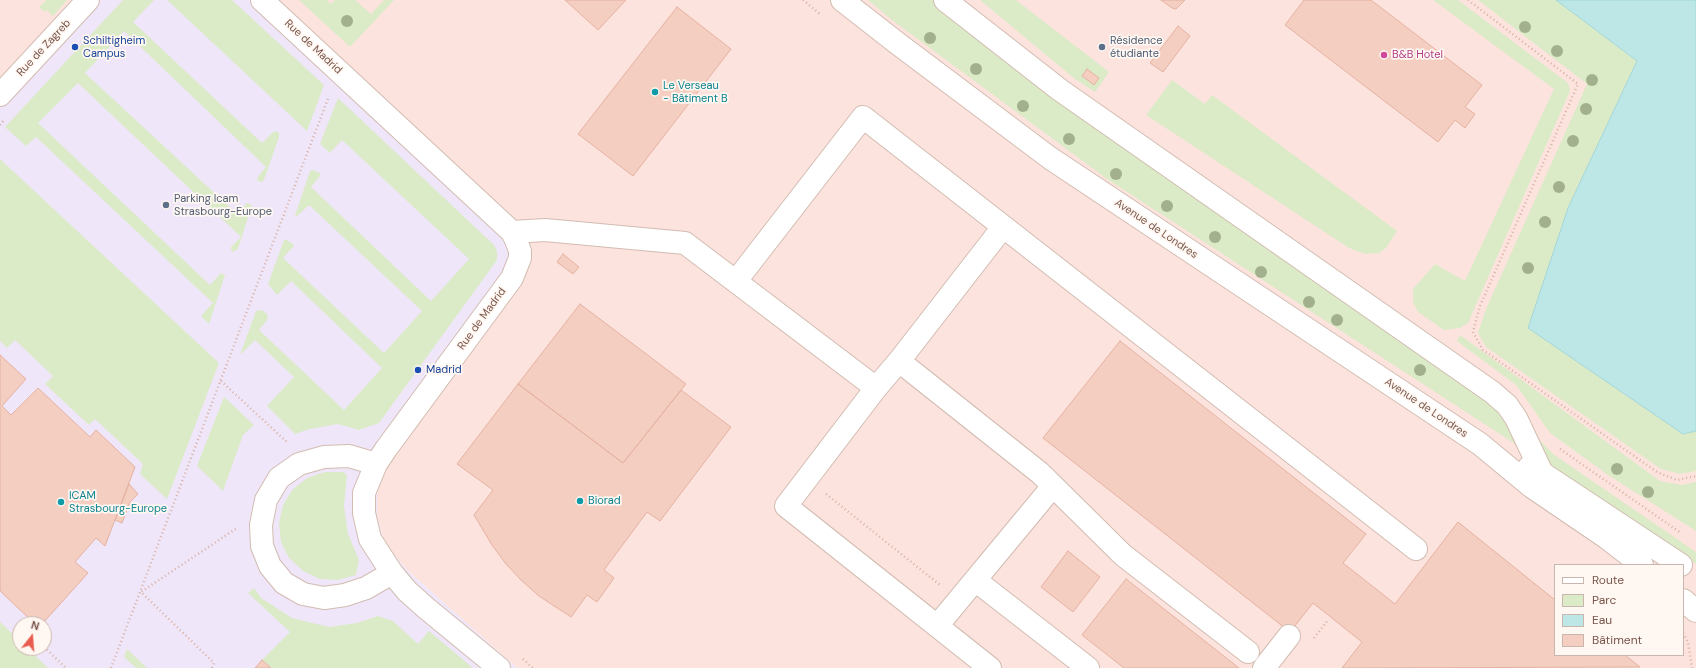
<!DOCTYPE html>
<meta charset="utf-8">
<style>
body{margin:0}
#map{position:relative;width:1696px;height:668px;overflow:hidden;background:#fdf3ea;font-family:"DM Sans",sans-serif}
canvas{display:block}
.legend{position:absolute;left:1554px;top:564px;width:130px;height:92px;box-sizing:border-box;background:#fff7f1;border:1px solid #c9b7af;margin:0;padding:5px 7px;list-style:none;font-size:12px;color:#79564c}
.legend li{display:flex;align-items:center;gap:8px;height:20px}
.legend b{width:20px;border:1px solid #c9b7af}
.north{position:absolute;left:12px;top:616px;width:40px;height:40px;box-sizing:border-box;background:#fff7f1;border:1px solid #c9b7af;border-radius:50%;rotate:17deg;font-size:11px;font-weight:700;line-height:16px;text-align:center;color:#79564c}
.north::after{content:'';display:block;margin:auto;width:14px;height:18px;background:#e75d4f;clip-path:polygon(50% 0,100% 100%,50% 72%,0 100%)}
</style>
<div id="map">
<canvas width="1696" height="668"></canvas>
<ul class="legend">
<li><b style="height:5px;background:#fff"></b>Route</li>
<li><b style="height:11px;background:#dbebc7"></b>Parc</li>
<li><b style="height:11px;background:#bde7e7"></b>Eau</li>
<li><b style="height:11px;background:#f3cec1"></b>Bâtiment</li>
</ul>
<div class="north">N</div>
</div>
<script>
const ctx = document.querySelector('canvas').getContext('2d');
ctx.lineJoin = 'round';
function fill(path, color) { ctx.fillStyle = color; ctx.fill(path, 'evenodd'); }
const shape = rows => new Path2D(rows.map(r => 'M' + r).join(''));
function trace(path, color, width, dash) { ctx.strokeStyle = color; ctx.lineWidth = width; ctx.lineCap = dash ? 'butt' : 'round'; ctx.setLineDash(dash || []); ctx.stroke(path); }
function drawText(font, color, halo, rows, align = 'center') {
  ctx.font = font + ' "DM Sans",sans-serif'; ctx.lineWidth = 3.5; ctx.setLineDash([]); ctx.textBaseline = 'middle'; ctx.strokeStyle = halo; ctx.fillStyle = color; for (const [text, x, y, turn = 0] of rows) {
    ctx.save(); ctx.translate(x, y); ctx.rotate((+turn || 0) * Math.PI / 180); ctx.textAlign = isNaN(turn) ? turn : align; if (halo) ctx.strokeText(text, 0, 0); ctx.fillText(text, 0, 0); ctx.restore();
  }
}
fill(shape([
 [0,0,100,0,0,108],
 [276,0,1696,0,1696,668,517,668,408,571,385,544,377,516,377,489],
 [1555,565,1683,565,1683,655,1555,655]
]), '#fde3de');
fill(shape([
 [100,0,276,0,511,217,529,242,531,260,522,281,388,463,377,489,377,516,385,544,408,571,517,668,0,668,0,108],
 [20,624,44,624,44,648,20,648]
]), '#f0e6fa');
fill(shape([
 [46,0,67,0,53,16,47,10,45,12,39,7],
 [123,0,154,0,133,22,262,143,273,132,276,131,279,133,279,137,264,180,262,182,258,181,257,178,266,167,124,31,85,73,237,214,247,203,252,205,238,249,233,252,231,250,231,247,241,237,78,83,38,123,210,285,221,273,225,275,209,324,201,316,213,303,36,137,26,146,5,127],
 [167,0,232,0,324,85,307,131],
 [299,0,327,0,331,4,335,0,355,0,371,14,384,0,394,0,350,47],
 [868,0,933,0,1052,94,1509,417,1523,449,1107,179,892,20],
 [980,0,1016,0,1109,72,1095,92,1075,79],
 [1433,0,1458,0,1568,83,1570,91,1468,323,1460,328,1444,330,1418,312,1413,302,1413,289,1435,264,1465,281,1554,89],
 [1478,0,1556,0,1637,61,1568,208,1528,328,1683,434,1696,431,1696,471,1680,474,1661,469,1486,347,1478,333,1486,309,1587,84],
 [1172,80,1205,104,1212,95,1397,231,1386,248,1379,253,1365,254,1349,248,1146,115],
 [338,98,494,245,497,252,497,260,379,423,359,430,338,424,310,429,295,434,267,406,294,377,255,340,240,355,256,311,262,310,268,315,267,320,259,330,344,410,382,368,291,281,277,295,268,284,284,240,287,240,294,245,293,247,283,258,384,353,422,311,309,205,297,216,295,216,310,171,313,170,320,173,320,176,311,187,431,301,469,259,342,140,330,153,320,144],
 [0,159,219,363,167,499,140,474,143,464,95,419,89,425,45,384,53,376,15,340,7,348,0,341],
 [1460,335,1660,481,1682,485,1696,482,1696,531,1608,475,1550,433,1516,385,1457,341],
 [224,397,254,425,243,435,223,491,197,466],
 [1529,429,1553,454,1696,552,1696,564,1633,525,1555,470,1543,453],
 [325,472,343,472,347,475,344,506,348,534,359,560,356,575,338,580,320,579,303,571,289,558,281,542,279,523,283,505,292,490,307,478],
 [254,588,261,598,292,618,329,627,357,623,378,616,393,621,418,644,429,631,473,668,271,668,262,660,290,632,248,593],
 [0,622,20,641,20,648,27,648,48,668,0,668],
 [127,649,147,668,136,668,124,657]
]), '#dbebc7');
const water = shape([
 [1556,0,1696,0,1696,431,1683,434,1528,328,1568,208,1637,61,1556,0]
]);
fill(water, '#bde7e7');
trace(water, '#a3d8d9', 1);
const building = shape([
 [565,0,626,0,598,30,565,0],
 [1161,0,1185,0,1176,9,1172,8,1161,0],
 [1304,0,1371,0,1482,85,1465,107,1475,114,1465,128,1455,120,1438,142,1285,25,1304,0],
 [677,7,731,49,633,176,578,134,677,7],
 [1178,26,1190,36,1163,72,1150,63,1178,26],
 [1087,69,1099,78,1094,85,1082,76,1087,69],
 [563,254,579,267,573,274,557,262,563,254],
 [580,304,686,384,623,463,518,384,580,304],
 [1120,341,1366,534,1343,563,1395,604,1458,522,1555,600,1555,655,1625,655,1640,667,1342,668,1362,642,1313,603,1290,632,1043,438,1120,341],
 [0,355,26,379,2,406,11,415,38,388,90,437,96,430,135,467,105,546,96,538,75,562,88,573,42,624,35,624,0,591,0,355],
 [518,384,623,463,681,390,731,427,660,521,647,512,604,570,614,578,597,602,587,595,571,617,539,596,521,580,506,564,492,545,474,515,493,490,457,464,518,384],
 [129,484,138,494,130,502,122,523,115,520,129,484],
 [1068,551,1100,577,1073,612,1041,587,1068,551],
 [1126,579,1239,668,1124,668,1082,635,1126,579],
 [262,660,271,668,255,668,262,660]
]);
fill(building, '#f3cec1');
trace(building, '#e6b2a1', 1);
const minor = shape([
 [262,0,512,232,516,240,520,251,520,258,512,278,386,449,376,464,364,493,364,513,370,539,392,573,407,591,426,608,499,668],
 [842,0,897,43,1050,158,1480,444,1532,487,1607,538,1642,565],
 [945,0,1060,90,1492,392,1507,405,1516,418,1542,473],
 [0,95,88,0],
 [512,232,545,230,685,243,876,388,786,506,990,668],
 [736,281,863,117,1416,549],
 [899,361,1003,227],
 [876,388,899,361,1040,473,1123,555,1248,652],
 [376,464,349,456,324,457,299,464,279,478,266,500,261,525,262,546,270,566,284,583,303,594,324,598,345,595,366,588,392,573],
 [1529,467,1542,473,1681,565],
 [975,580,1088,668],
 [1683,600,1696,611],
 [937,626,1053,486],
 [1264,668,1289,636]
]);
trace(minor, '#d2bcb1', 24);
trace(shape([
 [803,0,821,15],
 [1468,0,1578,84,1480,306,1473,332,1483,350,1657,472,1677,480,1696,476],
 [0,125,5,119],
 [221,381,288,443],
 [1560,449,1681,533],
 [826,494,940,585],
 [1683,633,1688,642,1692,668],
 [1314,638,1328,620],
 [44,647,66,668],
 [523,659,533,668],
 [111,668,329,96],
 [212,668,214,663,141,592,237,528]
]), '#d8b1a3', 2.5, [1, 3]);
trace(minor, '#fff', 22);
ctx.fillStyle = '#a2b08d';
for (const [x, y] of [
 [347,21],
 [1525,27],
 [930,38],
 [1557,51],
 [976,69],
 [1592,80],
 [1023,106],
 [1586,109],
 [1069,139],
 [1573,141],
 [1116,174],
 [1559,187],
 [1167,206],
 [1545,222],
 [1215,237],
 [1528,268],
 [1261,272],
 [1309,302],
 [1337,320],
 [1420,370],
 [1617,469],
 [1648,492]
]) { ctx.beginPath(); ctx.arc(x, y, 6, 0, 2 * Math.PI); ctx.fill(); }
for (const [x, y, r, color] of [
 [75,47,4,"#1a4fb4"],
 [1102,47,4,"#5c6f8a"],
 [1384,55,4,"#d1479c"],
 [655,92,4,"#0f9aa8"],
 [166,205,4,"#5c6f8a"],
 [418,370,4,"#1a4fb4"],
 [580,501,4,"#0f9aa8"],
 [61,502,4,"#0f9aa8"]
]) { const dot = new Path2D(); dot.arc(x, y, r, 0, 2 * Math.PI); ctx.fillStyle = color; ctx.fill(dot); trace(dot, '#fff7f1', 1.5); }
drawText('11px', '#164399', '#fff7f1', [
 ["Schiltigheim",83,41],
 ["Campus",83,54],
 ["Madrid",426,370]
], 'left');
drawText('11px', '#4e5e75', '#fff7f1', [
 ["Résidence",1110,41],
 ["étudiante",1110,54],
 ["Parking Icam",174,199],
 ["Strasbourg-Europe",174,212]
], 'left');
drawText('11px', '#79564c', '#fff7f1', [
 ["Rue de Madrid",313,47,43],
 ["Rue de Zagreb",44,48,-47],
 ["Avenue de Londres",1156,229,34],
 ["Rue de Madrid",482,319,-54],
 ["Avenue de Londres",1426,408,34]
]);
drawText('11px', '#b23c85', '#fff7f1', [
 ["B&B Hotel",1392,55]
], 'left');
drawText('11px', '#0d838f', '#fff7f1', [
 ["Le Verseau",663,86],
 ["- Bâtiment B",663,99],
 ["ICAM",69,496],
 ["Strasbourg-Europe",69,509],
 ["Biorad",588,501]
], 'left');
</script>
